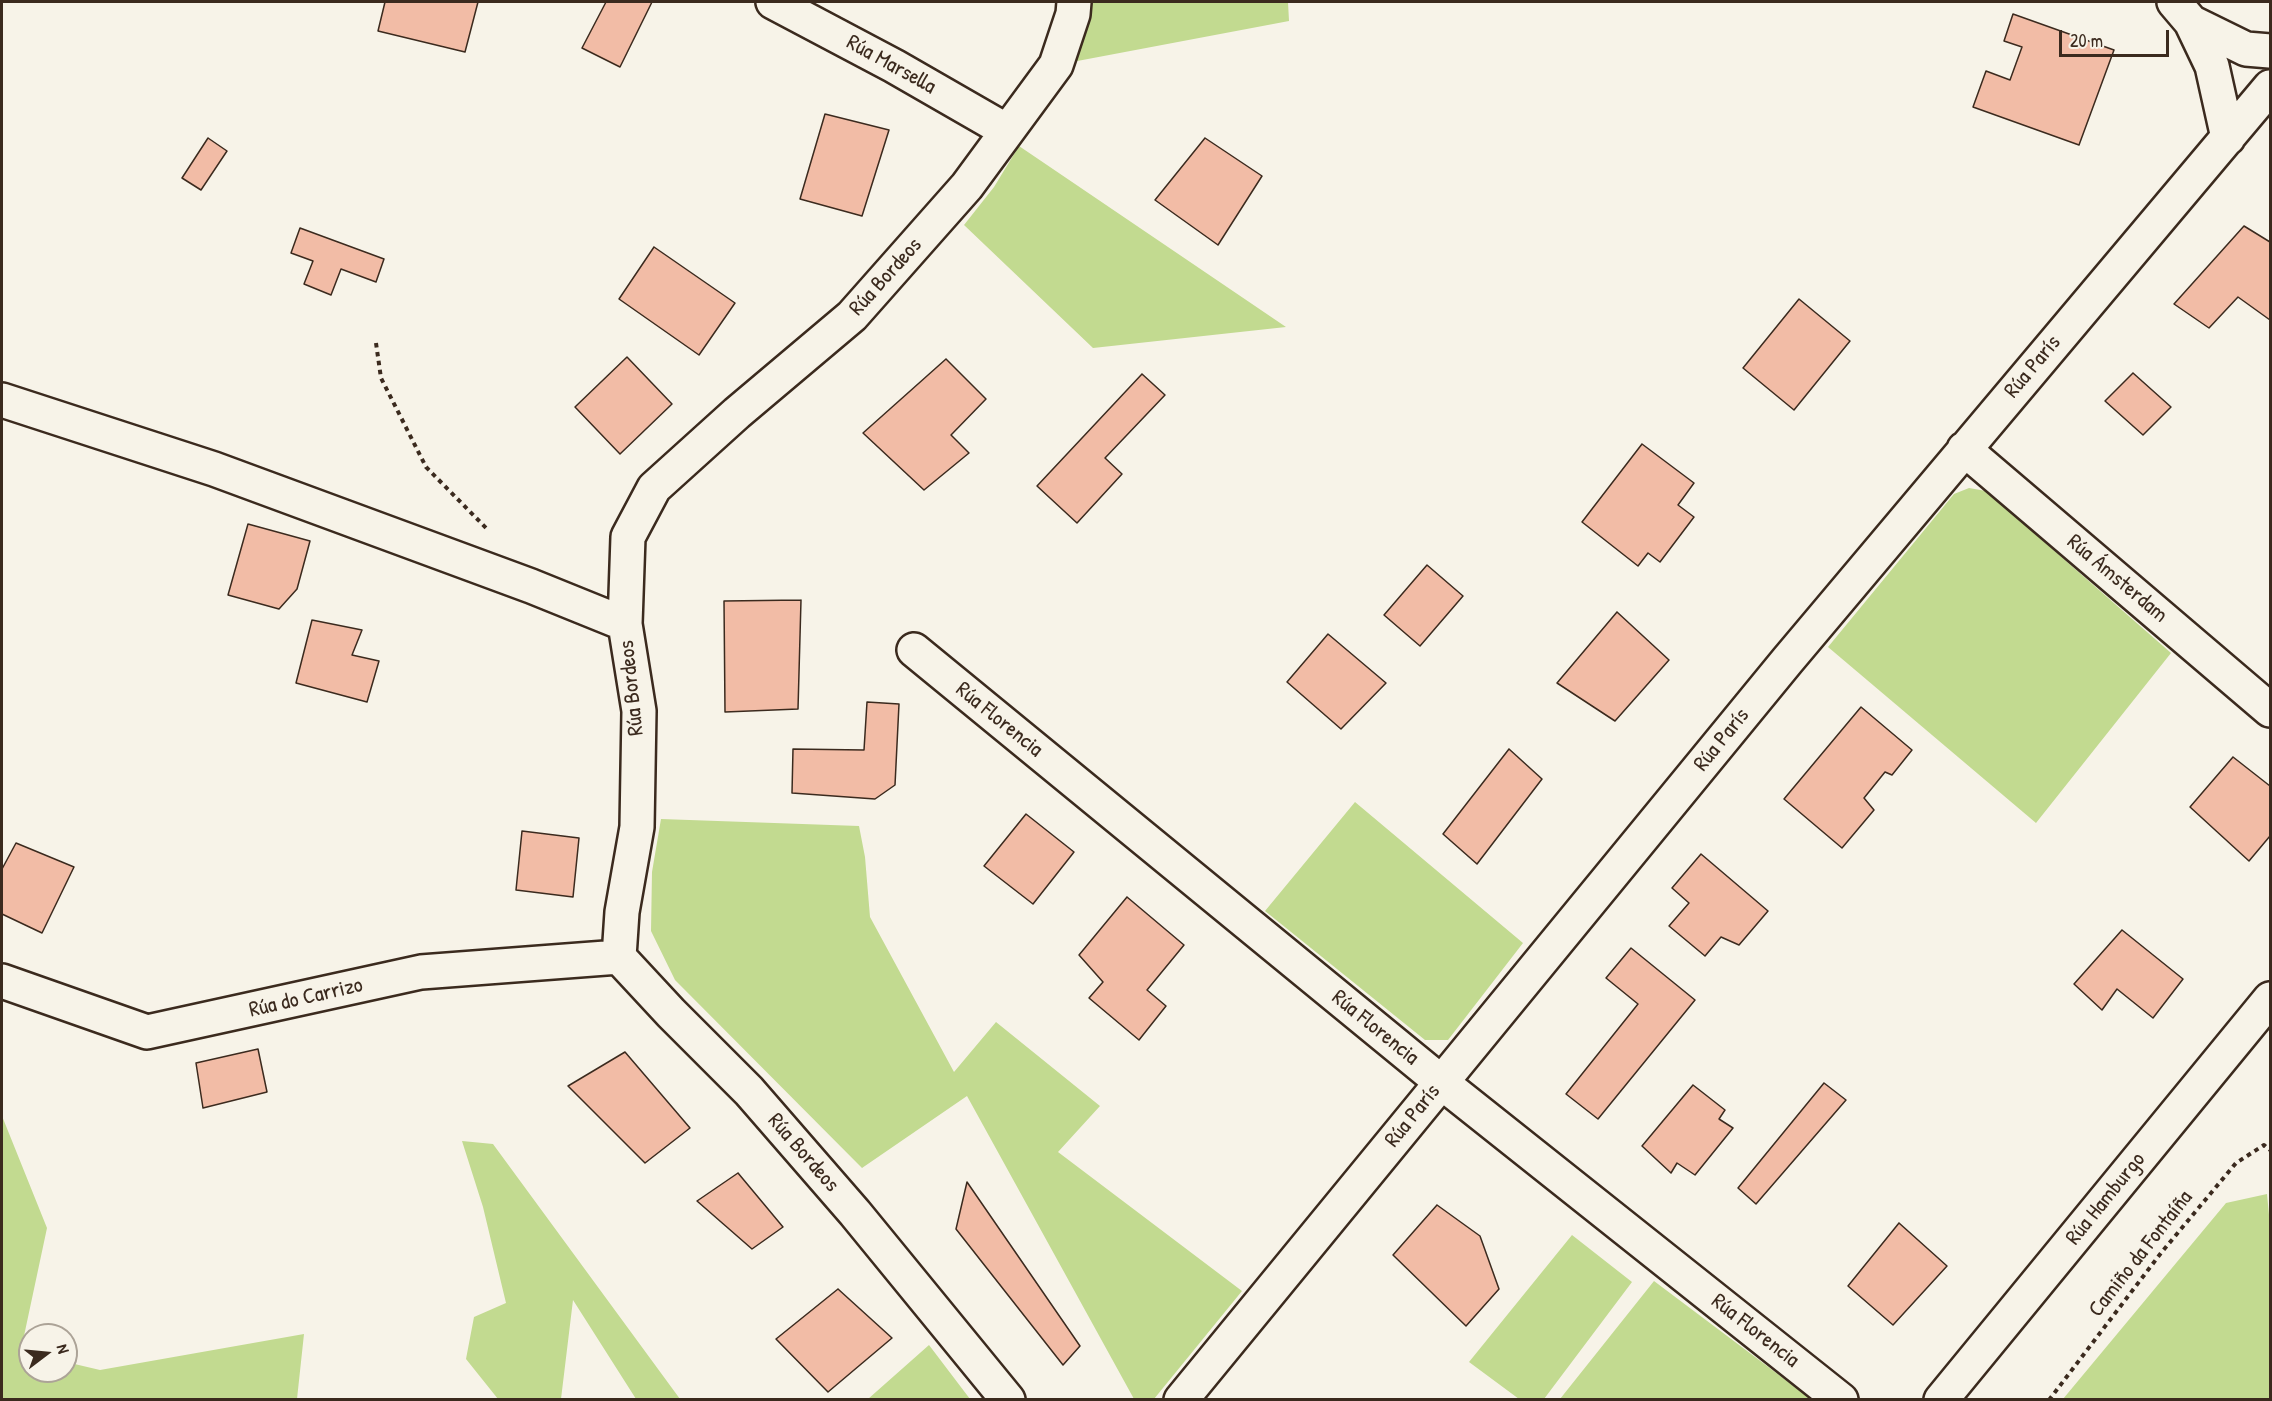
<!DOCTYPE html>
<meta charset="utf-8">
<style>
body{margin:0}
#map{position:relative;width:2272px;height:1401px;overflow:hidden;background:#f7f3e8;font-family:"Patrick Hand",sans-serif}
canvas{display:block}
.frame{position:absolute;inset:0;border:3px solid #3b2a1e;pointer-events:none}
.north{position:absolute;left:18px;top:1323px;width:60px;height:60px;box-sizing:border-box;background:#f7f3e8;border:2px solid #aca397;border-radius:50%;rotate:74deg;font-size:16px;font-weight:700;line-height:24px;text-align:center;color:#3b2a1e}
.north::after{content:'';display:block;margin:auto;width:21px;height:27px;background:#3b2a1e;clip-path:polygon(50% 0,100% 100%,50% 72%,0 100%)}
.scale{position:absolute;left:2059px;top:30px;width:110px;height:27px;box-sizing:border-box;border:3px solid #3b2a1e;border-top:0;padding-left:8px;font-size:18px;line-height:21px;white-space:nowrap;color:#3b2a1e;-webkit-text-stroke:4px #f7f3e8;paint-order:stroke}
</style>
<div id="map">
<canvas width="2272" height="1401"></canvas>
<div class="frame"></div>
<div class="north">N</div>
<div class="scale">20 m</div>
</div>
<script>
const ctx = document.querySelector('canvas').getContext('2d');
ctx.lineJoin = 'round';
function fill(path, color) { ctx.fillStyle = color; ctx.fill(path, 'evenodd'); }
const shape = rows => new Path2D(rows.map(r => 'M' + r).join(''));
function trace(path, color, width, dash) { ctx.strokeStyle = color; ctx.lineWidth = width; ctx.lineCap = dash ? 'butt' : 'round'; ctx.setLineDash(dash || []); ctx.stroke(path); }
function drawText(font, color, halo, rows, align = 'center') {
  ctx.font = font + ' "Patrick Hand",sans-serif'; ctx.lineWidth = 4.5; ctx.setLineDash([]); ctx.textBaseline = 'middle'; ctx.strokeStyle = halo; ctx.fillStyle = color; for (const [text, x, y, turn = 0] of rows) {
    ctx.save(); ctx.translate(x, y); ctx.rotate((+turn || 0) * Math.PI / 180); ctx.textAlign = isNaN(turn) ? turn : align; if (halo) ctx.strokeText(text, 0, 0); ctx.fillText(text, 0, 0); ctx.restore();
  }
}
fill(shape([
 [1089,2,1288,2,1289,21,1072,62],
 [1019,146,1286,327,1093,348,964,225,994,187],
 [1969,488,1986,491,2171,653,2036,823,1828,647,1954,494],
 [1355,802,1523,943,1448,1040,1425,1040,1265,911],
 [661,819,859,826,865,857,870,917,954,1072,996,1022,1100,1106,1058,1152,1242,1291,1154,1399,1134,1399,967,1096,862,1168,675,980,651,931,652,872],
 [2,1116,47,1228,21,1350,30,1352,30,1371,66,1371,66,1362,100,1370,304,1334,297,1399,2,1399],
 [462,1141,493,1144,680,1399,636,1399,573,1300,561,1399,498,1399,466,1359,474,1317,506,1303,483,1207],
 [2267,1194,2270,1225,2270,1399,2063,1399,2226,1203],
 [1572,1235,1632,1282,1544,1399,1519,1399,1469,1362],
 [1654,1281,1779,1375,1811,1399,1560,1399],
 [929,1345,970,1399,868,1399]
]), '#c2da90');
const building = shape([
 [385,2,478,2,465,52,378,31,385,2],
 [606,2,652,2,620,67,582,48,606,2],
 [2013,14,2114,50,2079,145,1973,107,1986,71,2010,80,2022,47,2004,41,2013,14],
 [825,114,889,130,862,216,800,199,825,114],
 [208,138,227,151,201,190,182,178,208,138],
 [1205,138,1262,176,1218,245,1155,200,1205,138],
 [2244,226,2270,242,2270,320,2238,297,2209,328,2174,304,2244,226],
 [300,228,384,259,376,282,341,269,331,295,304,284,313,261,291,253,300,228],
 [654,247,735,303,699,355,619,299,654,247],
 [1799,299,1850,341,1794,410,1743,368,1799,299],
 [627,357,672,404,620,454,575,407,627,357],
 [946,359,986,399,951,435,969,453,924,490,863,433,946,359],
 [2133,373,2171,407,2143,435,2105,401,2133,373],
 [1142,374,1165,395,1105,458,1122,474,1077,523,1037,486,1142,374],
 [1642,444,1694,483,1678,505,1694,517,1660,562,1648,553,1638,566,1582,522,1642,444],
 [248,524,310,541,297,589,279,609,228,595,248,524],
 [1427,565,1463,596,1420,646,1384,615,1427,565],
 [801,600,798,709,725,712,724,601,801,600],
 [1617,612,1669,660,1615,721,1557,683,1617,612],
 [312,620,362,630,352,655,379,661,367,702,296,683,312,620],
 [1328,634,1386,683,1341,729,1287,682,1328,634],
 [867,702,899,704,895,785,875,799,792,793,793,749,864,750,867,702],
 [1861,707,1912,750,1892,775,1885,772,1864,798,1874,810,1842,848,1784,799,1861,707],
 [1509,749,1542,779,1477,864,1443,834,1509,749],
 [2233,757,2270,786,2270,836,2249,861,2190,807,2233,757],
 [1026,814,1074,852,1033,904,984,866,1026,814],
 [522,831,579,838,573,897,516,890,522,831],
 [16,843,74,867,42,933,2,914,2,869,16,843],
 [1701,854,1768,911,1739,945,1721,937,1705,956,1669,926,1689,903,1672,888,1701,854],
 [1127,897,1184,945,1147,990,1166,1006,1139,1040,1089,998,1103,982,1079,955,1127,897],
 [2122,930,2183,979,2153,1018,2117,989,2102,1010,2074,984,2122,930],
 [1631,948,1695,1000,1598,1119,1566,1094,1638,1004,1606,978,1631,948],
 [258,1049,267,1092,203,1108,196,1063,258,1049],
 [625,1052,690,1128,645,1163,568,1086,625,1052],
 [1824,1083,1846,1100,1756,1204,1738,1188,1824,1083],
 [1693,1085,1725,1110,1719,1119,1733,1128,1695,1175,1677,1163,1671,1173,1642,1146,1693,1085],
 [738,1173,783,1227,752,1249,697,1201,738,1173],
 [967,1182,1080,1346,1063,1365,956,1229,967,1182],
 [1437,1205,1480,1236,1499,1289,1466,1326,1393,1255,1437,1205],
 [1899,1223,1947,1266,1893,1325,1848,1286,1899,1223],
 [838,1289,892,1338,828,1392,776,1339,838,1289]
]);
fill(building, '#f2bca6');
trace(building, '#3b2a1e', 1.5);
const minor = shape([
 [773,2,894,66,1007,131],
 [2174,2,2191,22,2212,66,2228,138],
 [2191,22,2246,49,2270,51],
 [2,400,214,469,531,586,625,624],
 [1964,449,2270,710],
 [914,650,1441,1082,1841,1400],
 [2,981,147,1032,421,972,619,957],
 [1008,1400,855,1213,749,1091,671,1013,619,957,622,912,637,827,639,711,625,624,628,537,654,488,737,413,852,316,967,186,1056,65,1073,14,1074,2],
 [1181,1400,1787,661,2270,87],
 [1941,1400,2270,999]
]);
trace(minor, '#3b2a1e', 38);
trace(shape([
 [376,343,381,378,426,467,489,531],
 [2049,1400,2161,1253,2236,1163,2264,1145,2270,1150]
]), '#3b2a1e', 4, [4.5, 4.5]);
trace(minor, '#f7f3e8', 33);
drawText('22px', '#3b2a1e', '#f7f3e8', [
 ["Rúa Marsella",891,65,29],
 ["Rúa Bordeos",886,277,-48],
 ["Rúa París",2033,367,-50],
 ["Rúa Ámsterdam",2117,579,40],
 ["Rúa Bordeos",632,688,-96],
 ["Rúa Florencia",999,720,39],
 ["Rúa París",1722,740,-51],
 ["Rúa do Carrizo",306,998,-13],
 ["Rúa Florencia",1375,1028,39],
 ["Rúa París",1413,1116,-51],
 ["Rúa Bordeos",803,1153,49],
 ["Rúa Hamburgo",2106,1199,-51],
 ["Camiño da Fontaíña",2141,1254,-52],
 ["Rúa Florencia",1755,1331,38]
]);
</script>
